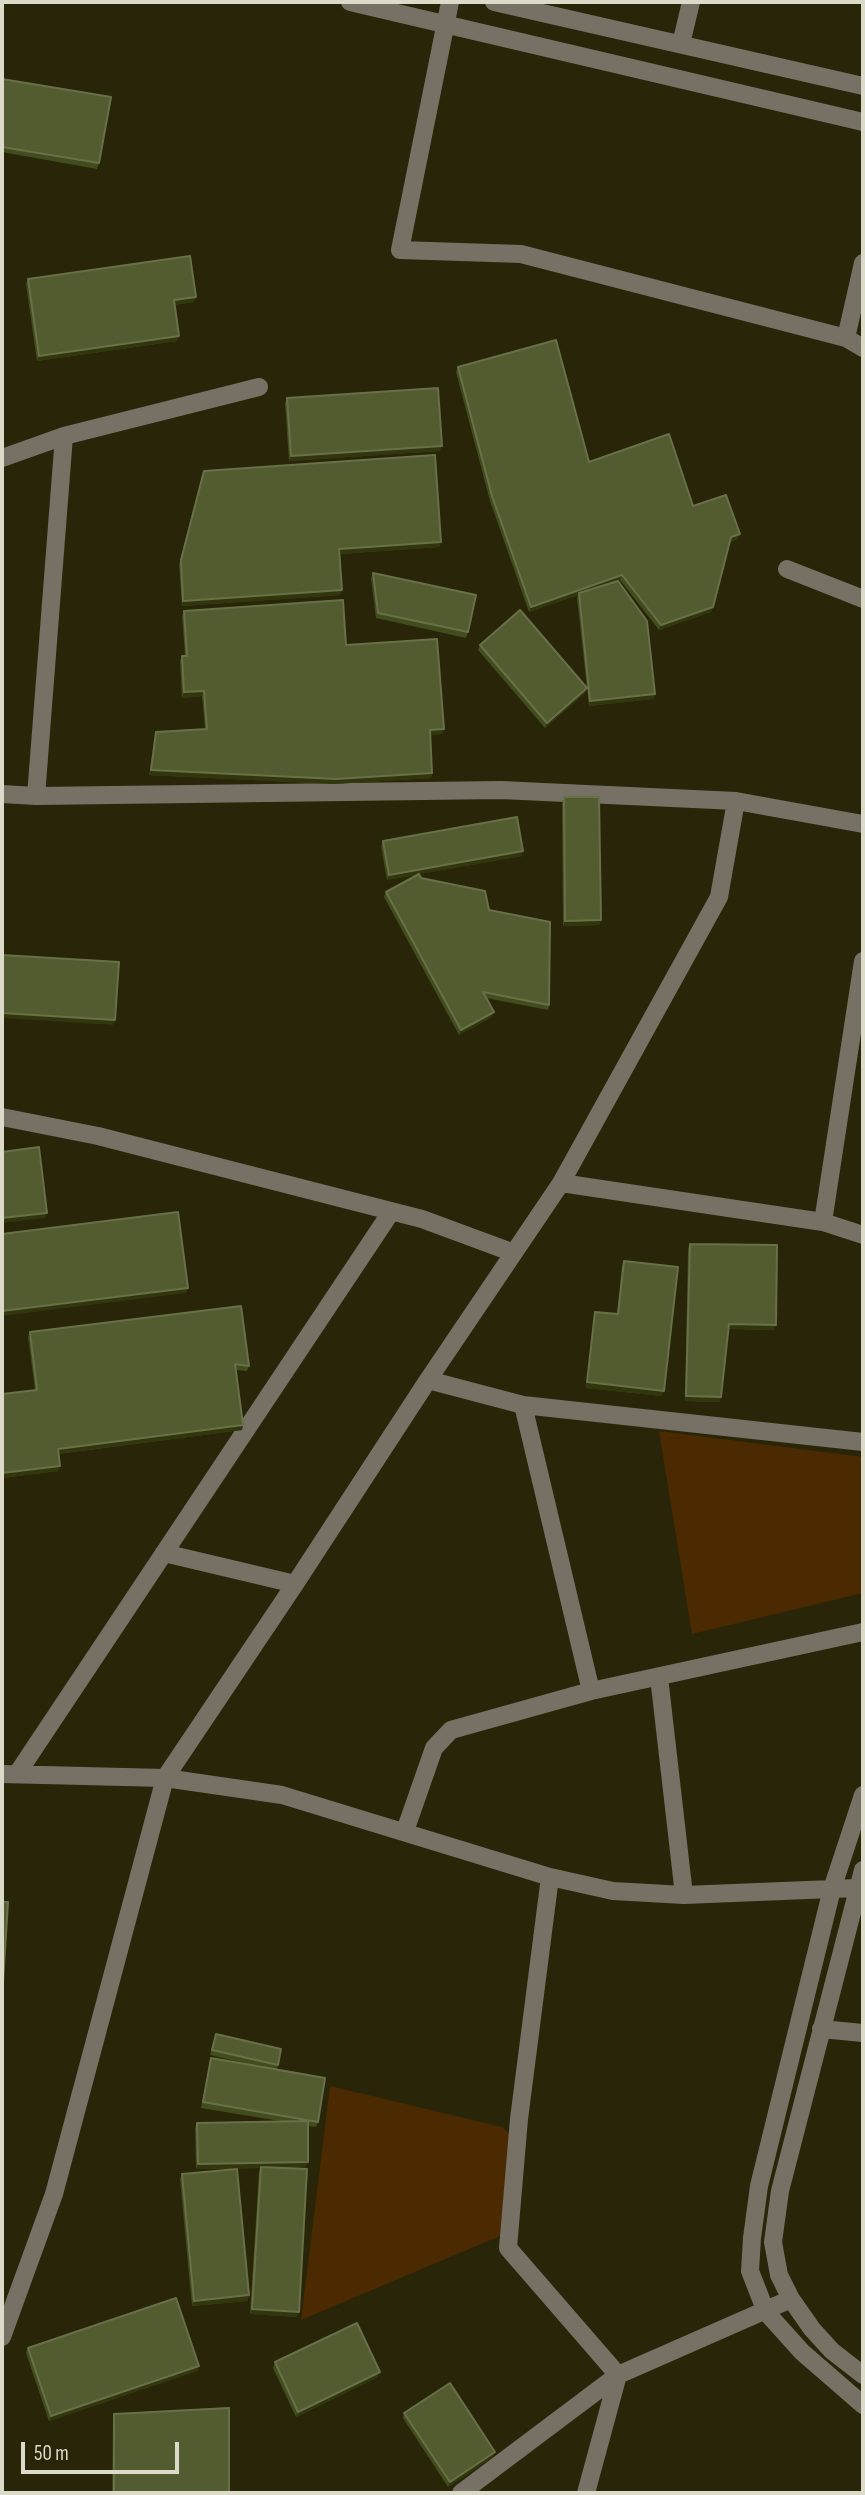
<!DOCTYPE html>
<style>
body{margin:0}
#map{position:relative;width:865px;height:2495px;overflow:hidden;background:#292508;font-family:"Sofia Sans Condensed",sans-serif}
canvas{display:block}
.frame{position:absolute;inset:0;border:4px solid #dcdac9;pointer-events:none}
.scale{position:absolute;left:21px;top:2442px;width:158px;height:32px;box-sizing:border-box;border:4px solid #dcdac9;border-top:0;padding-left:9px;font-size:21px;line-height:24px;white-space:nowrap;color:#dcdac9;-webkit-text-stroke:5px #292508;paint-order:stroke}
</style>
<div id="map">
<canvas width="865" height="2495"></canvas>
<div class="frame"></div>
<div class="scale">50 m</div>
</div>
<script>
const ctx = document.querySelector('canvas').getContext('2d');
ctx.lineJoin = 'round';
function fill(path, color) { ctx.fillStyle = color; ctx.fill(path, 'evenodd'); }
const shape = rows => new Path2D(rows.map(r => 'M' + r).join(''));
function trace(path, color, width, dash) { ctx.strokeStyle = color; ctx.lineWidth = width; ctx.lineCap = dash ? 'butt' : 'round'; ctx.setLineDash(dash || []); ctx.stroke(path); }
fill(shape([
 [659,1431,863,1457,863,1593,692,1634],
 [330,2086,502,2127,510,2135,500,2236,301,2320]
]), '#4b2901');
trace(shape([
 [350,2,863,122],
 [450,2,400,250,521,254,846,338,863,348],
 [494,2,863,86],
 [681,44,691,2],
 [846,338,863,263],
 [2,458,64,436,259,387],
 [787,569,863,599],
 [2,794,36,796,501,790,736,801],
 [36,796,64,436],
 [863,961,823,1222,863,1235],
 [2,1117,98,1136,422,1219,514,1253],
 [561,1183,719,897,736,801,863,824],
 [428,1380,561,1183,823,1222],
 [523,1405,591,1691],
 [164,1553,295,1584],
 [659,1677,684,1895],
 [2,1774,165,1778,282,1795,550,1877,613,1891,684,1895,857,1888],
 [17,1774,391,1212],
 [863,1795,832,1889,759,2186,752,2238,750,2271,766,2312,802,2352,863,2405],
 [405,1831,434,1748,451,1730,591,1691,863,1632],
 [863,1870,780,2191,773,2242,779,2275,791,2299,812,2329,832,2351,863,2375],
 [550,1877,519,2119,508,2248,618,2375,586,2493],
 [821,2029,863,2033],
 [2,2337,54,2194,165,1778,295,1584,428,1380,523,1405,863,1442],
 [461,2493,618,2375,791,2299]
]), '#777064', 18);
fill(shape([
 [2,79,99,163,97,169,2,152],
 [28,279,194,302,174,305,177,341,37,361,26,284],
 [458,367,589,462,693,506,738,539,730,542,711,612,659,630,620,580,618,581,655,694,653,699,589,706,577,598,578,595,529,612,490,501,456,372],
 [287,398,440,451,289,461,285,403],
 [202,476,441,542,439,547,340,554,342,590,340,595,182,606,179,565],
 [373,573,468,632,466,638,376,618,371,578],
 [184,611,346,645,444,729,442,734,430,735,432,773,431,778,334,784,149,775,155,737,156,732,205,729,202,696,182,698,180,661,182,656,185,656,182,616],
 [480,645,585,693,545,728,478,650],
 [564,797,601,920,599,925,563,926,562,803],
 [383,841,522,856,419,874,421,878,489,910,549,1005,548,1010,486,998,492,1017,459,1035,384,897,386,892,416,875,387,880,381,846],
 [690,1244,774,1330,729,1329,721,1397,719,1402,685,1401,688,1249],
 [624,1261,662,1396,586,1388,594,1317,595,1312,617,1314,622,1266],
 [30,1332,249,1366,247,1371,236,1370,243,1425,242,1430,58,1454,58,1471,2,1478,2,1394,35,1390,28,1337],
 [216,2034,278,2065,277,2069,318,2122,316,2127,308,2126,306,2167,275,2168,297,2317,250,2314,259,2172,260,2168,196,2169,195,2128,197,2123,280,2121,201,2108,211,2058,252,2065,210,2055],
 [182,2174,249,2295,247,2301,192,2306,180,2179],
 [28,2348,199,2366,197,2371,49,2421,26,2353],
 [275,2362,378,2377,296,2417,273,2368],
 [404,2413,493,2457,448,2487,403,2418],
 [114,2414,229,2493,112,2493,113,2419]
]), '#424d1e');
fill(shape([
 [196,297,194,302,172,305,174,300],
 [179,336,177,341,37,361,39,356],
 [442,446,440,451,289,461,291,456],
 [740,534,738,539,729,542,731,537],
 [441,542,439,547,338,554,339,549],
 [622,575,620,580,529,612,531,607],
 [342,590,340,595,182,606,183,601],
 [713,607,711,612,659,630,661,625],
 [587,688,585,693,545,728,547,723],
 [204,691,202,696,182,698,184,692],
 [655,694,653,699,589,706,590,701],
 [444,729,442,734,428,735,430,730],
 [151,770,432,773,431,778,334,784,149,775],
 [523,851,522,856,387,880,389,875],
 [601,920,599,925,563,926,565,921],
 [494,1012,492,1017,459,1035,461,1030],
 [2,1013,115,1020,113,1025,2,1018],
 [47,1213,45,1218,2,1223,2,1218],
 [188,1288,186,1293,2,1316,2,1311],
 [729,1324,776,1325,774,1330,728,1329],
 [587,1382,664,1391,662,1396,586,1388],
 [686,1396,721,1397,719,1402,685,1401],
 [243,1425,242,1430,56,1454,58,1449],
 [60,1466,58,1471,2,1478,2,1473],
 [308,2162,306,2167,196,2169,198,2164],
 [249,2295,247,2301,192,2306,194,2301],
 [252,2309,299,2312,297,2317,250,2314],
 [199,2366,197,2371,49,2421,51,2416],
 [380,2372,378,2377,296,2417,298,2412],
 [495,2452,493,2457,448,2487,450,2482]
]), '#31360d');
const building = shape([
 [2,79,111,97,99,163,2,147,2,79],
 [190,256,196,297,174,300,179,336,39,356,28,279,190,256],
 [556,340,589,462,669,434,693,506,726,495,740,534,731,537,713,607,661,625,622,575,531,607,492,496,458,367,556,340],
 [438,388,442,446,291,456,287,398,438,388],
 [435,455,441,542,339,549,342,590,183,601,181,560,204,471,435,455],
 [373,573,476,595,468,632,378,613,373,573],
 [618,581,647,621,655,694,590,701,579,593,618,581],
 [343,600,346,645,437,639,444,729,430,730,432,773,336,779,151,770,156,732,207,729,204,691,184,692,182,656,187,656,184,611,343,600],
 [520,610,587,688,547,723,480,645,520,610],
 [564,797,599,797,601,920,565,921,564,797],
 [517,817,523,851,389,875,383,841,517,817],
 [419,874,421,878,485,891,489,910,550,922,549,1005,483,992,494,1012,461,1030,386,892,419,874],
 [2,955,119,962,115,1020,2,1013,2,955],
 [39,1147,47,1213,2,1218,2,1152,39,1147],
 [178,1212,188,1288,2,1311,2,1234,178,1212],
 [690,1244,777,1245,776,1325,729,1324,721,1397,686,1396,690,1244],
 [624,1261,678,1267,664,1391,587,1382,595,1312,618,1314,624,1261],
 [241,1306,249,1366,235,1364,243,1425,58,1449,60,1466,2,1473,2,1394,37,1390,30,1332,241,1306],
 [2,1902,8,1902,2,1998,2,1902],
 [216,2034,281,2049,278,2065,212,2050,216,2034],
 [211,2058,325,2078,318,2122,203,2102,211,2058],
 [308,2121,308,2162,198,2164,197,2123,308,2121],
 [261,2167,307,2169,299,2312,252,2309,261,2167],
 [237,2169,249,2295,194,2301,182,2174,237,2169],
 [176,2298,199,2366,51,2416,28,2348,176,2298],
 [357,2323,380,2372,298,2412,275,2362,357,2323],
 [450,2383,495,2452,450,2482,404,2413,450,2383],
 [229,2408,229,2493,114,2493,114,2414,229,2408]
]);
fill(building, '#525c30');
trace(building, '#687048', 2);
</script>
